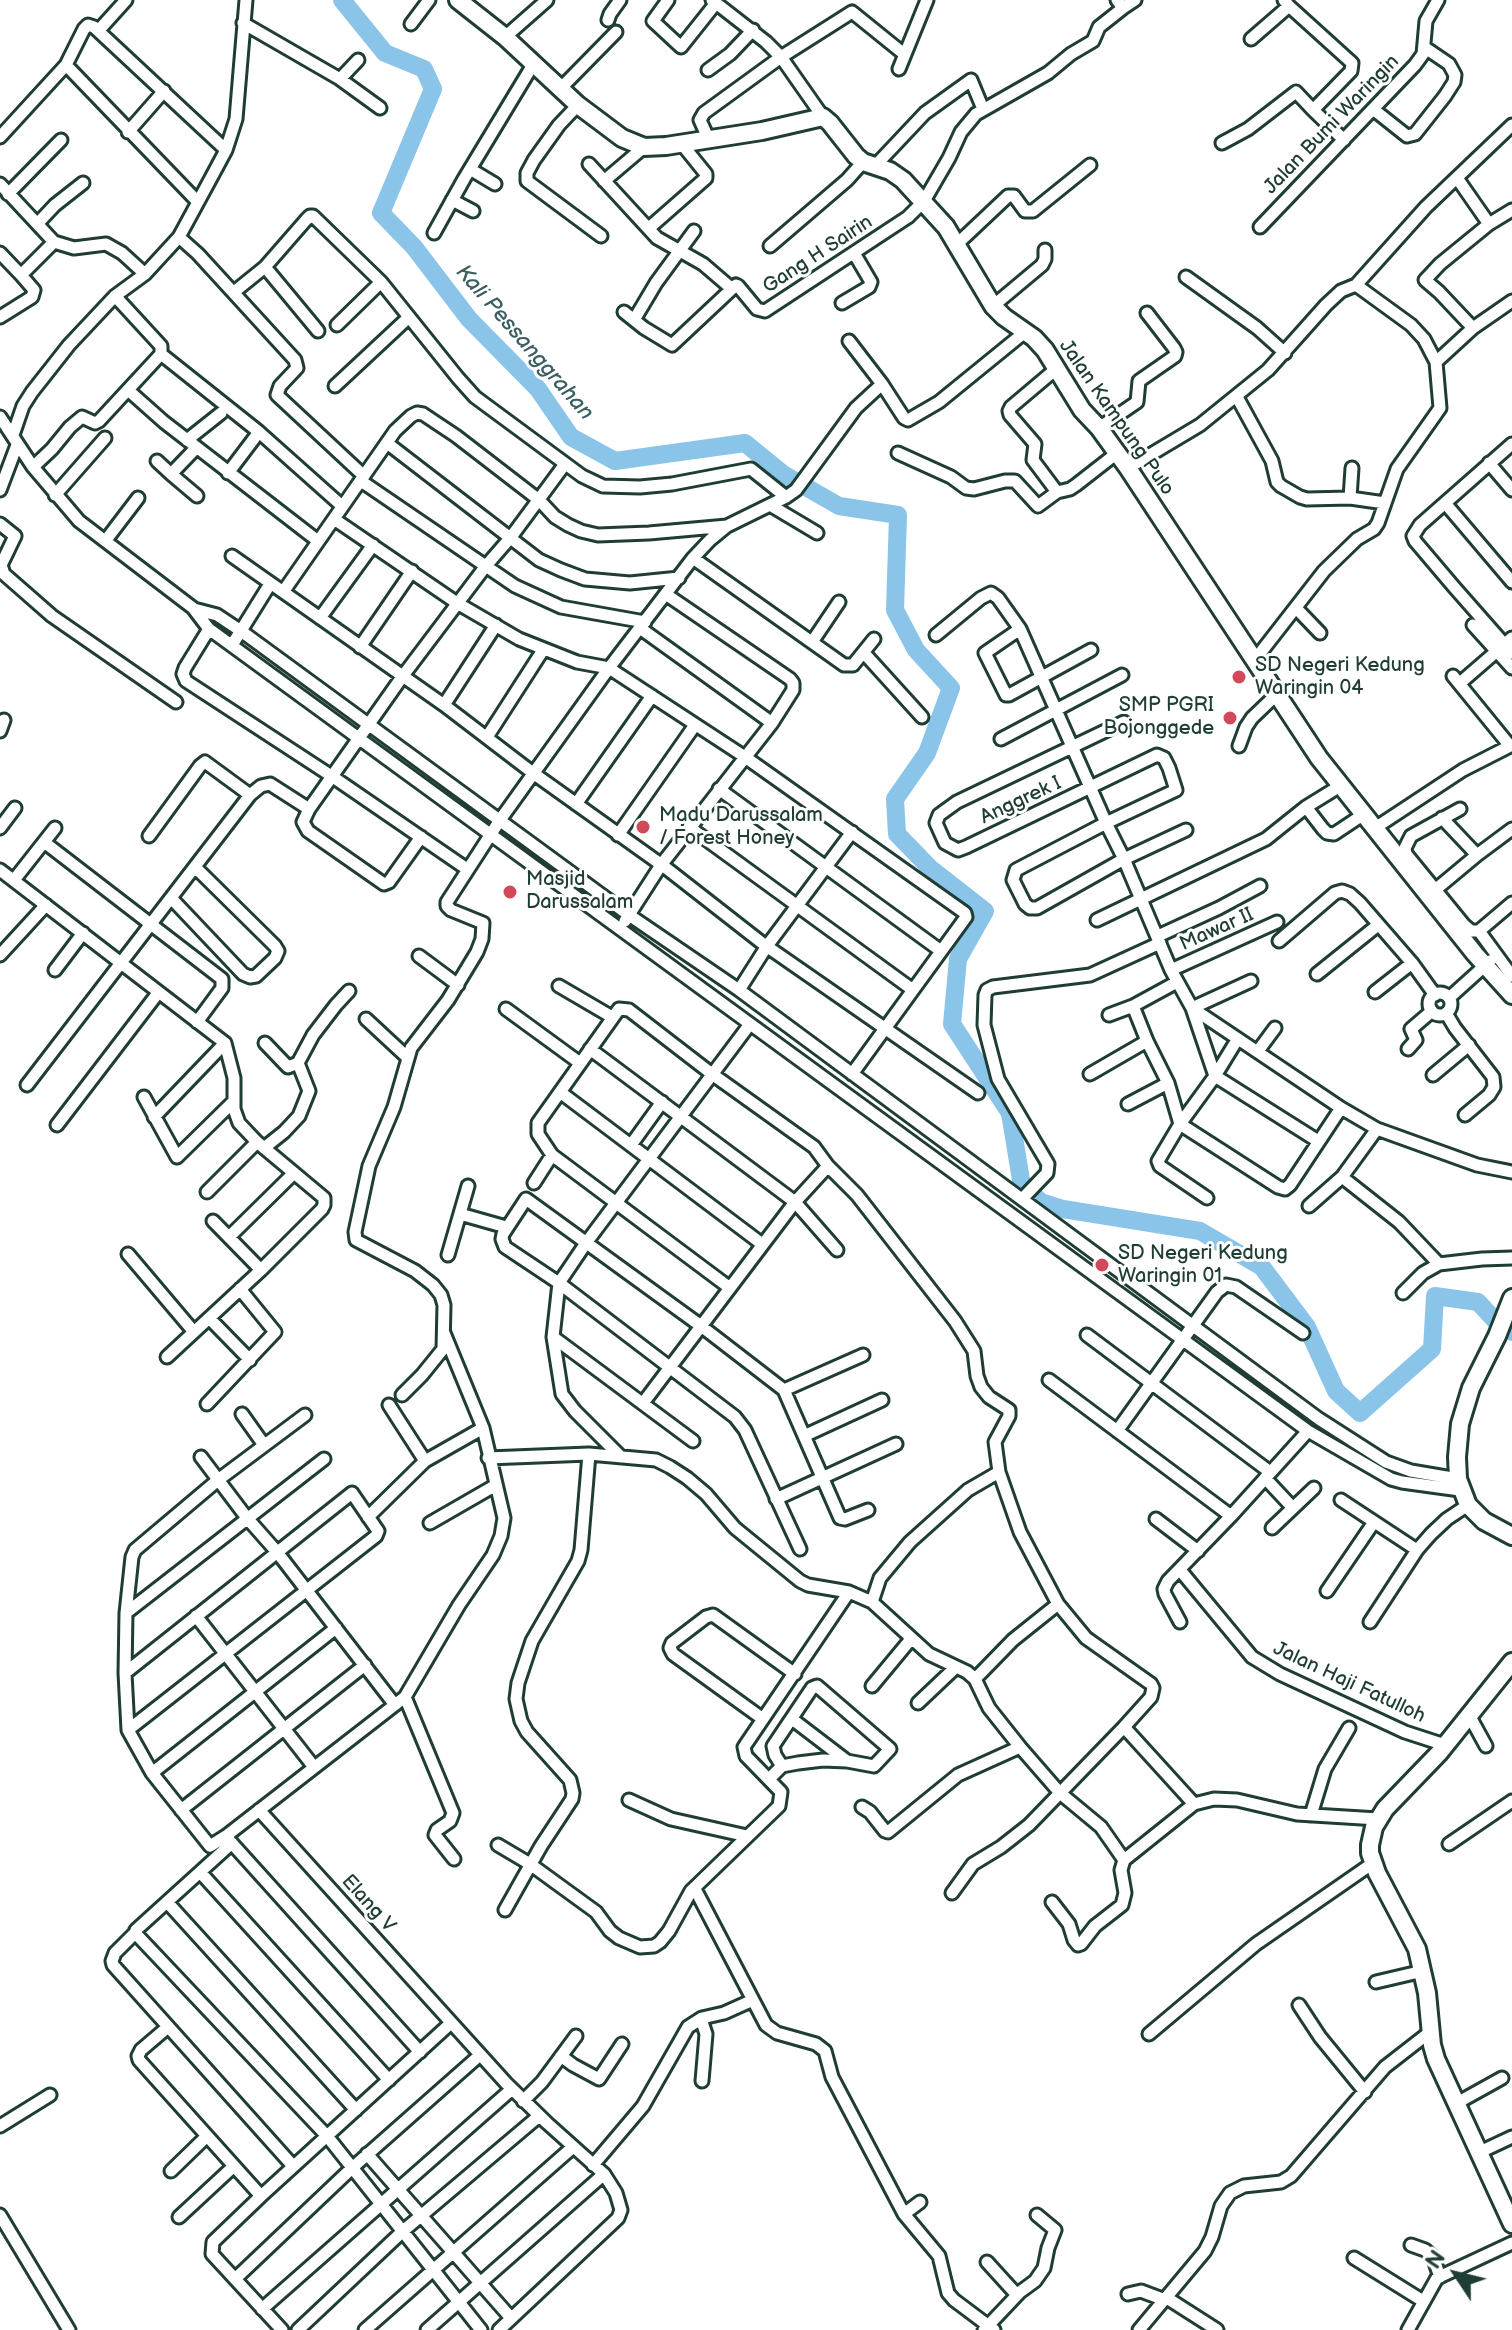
<!DOCTYPE html>
<style>
body{margin:0}
#map{position:relative;width:1512px;height:2330px;overflow:hidden;background:#fff;font-family:"Balsamiq Sans",sans-serif}
canvas{display:block}
.north{position:absolute;left:1416px;top:2234px;width:80px;height:80px;-webkit-text-stroke:6px #fff;paint-order:stroke;rotate:305deg;font-size:22px;font-weight:700;line-height:32px;text-align:center;color:#1f3d34}
.north::after{content:'';display:block;margin:auto;width:28px;height:36px;background:#1f3d34;clip-path:polygon(50% 0,100% 100%,50% 72%,0 100%)}
</style>
<div id="map">
<canvas width="1512" height="2330"></canvas>
<div class="north">N</div>
</div>
<script>
const ctx = document.querySelector('canvas').getContext('2d');
ctx.lineJoin = 'round';
const shape = rows => new Path2D(rows.map(r => 'M' + r).join(''));
function trace(path, color, width, dash) { ctx.strokeStyle = color; ctx.lineWidth = width; ctx.lineCap = dash ? 'butt' : 'round'; ctx.setLineDash(dash || []); ctx.stroke(path); }
function drawText(font, color, halo, rows, align = 'center') {
  ctx.font = font + ' "Balsamiq Sans",sans-serif'; ctx.lineWidth = 6; ctx.setLineDash([]); ctx.textBaseline = 'middle'; ctx.strokeStyle = halo; ctx.fillStyle = color; for (const [text, x, y, turn = 0] of rows) {
    ctx.save(); ctx.translate(x, y); ctx.rotate((+turn || 0) * Math.PI / 180); ctx.textAlign = isNaN(turn) ? turn : align; if (halo) ctx.strokeText(text, 0, 0); ctx.fillText(text, 0, 0); ctx.restore();
  }
}
trace(shape([
 [342,0,385,53,424,69,433,89,381,213,414,247,469,319,538,389,571,437,615,461,745,443,783,474,839,506,898,515,895,610,916,650,951,688,927,753,895,799,897,834,930,868,985,911,958,959,952,1024,1010,1113,1022,1186,1041,1202,1063,1209,1200,1231,1262,1267,1307,1327,1336,1391,1360,1413,1432,1349,1435,1296,1478,1302,1502,1328,1512,1332]
]), '#8ac4e9', 18);
const street = shape([
 [668,0,653,21,681,47,716,3],
 [712,0,766,42,781,57,823,117],
 [1117,0,1123,8,1135,0],
 [1284,0,1289,6,1352,63,1351,71,1313,110,1344,140],
 [608,20,610,14,620,0],
 [243,23,340,79,380,108],
 [411,24,429,0],
 [99,30,126,0],
 [505,37,547,0],
 [1251,39,1289,6],
 [66,65,84,29,88,25,94,27,226,150],
 [899,69,927,0],
 [708,70,730,54,753,30],
 [340,79,358,60],
 [560,89,616,32],
 [578,105,559,125,534,160,527,173,527,181,601,236],
 [1373,109,1407,136,1415,134,1445,96,1454,82,1455,75,1449,64,1424,47],
 [128,132,164,91],
 [0,137,66,65,197,201],
 [709,140,700,120,704,113,781,57,852,12,904,54],
 [1222,143,1248,129,1296,92,1313,110],
 [589,164,657,238,703,264,731,288],
 [875,166,925,113,971,80,983,109],
 [470,169,495,184],
 [1457,178,1489,224,1440,264,1425,280,1439,292,1473,328],
 [604,181,644,147],
 [0,184,54,242,74,248,106,244,122,253,145,274],
 [8,194,61,140],
 [452,200,473,211],
 [38,223,55,205,83,183],
 [1489,224,1512,210],
 [1260,227,1415,65,1423,54,1426,21,1438,0],
 [649,228,706,178,706,174,681,143],
 [434,233,464,179,534,63],
 [179,237,198,254,295,360,297,368,280,386,277,395,364,476],
 [956,245,1008,196,1014,196,1025,211,1033,211,1090,165],
 [770,246,847,180,863,162],
 [0,253,21,275],
 [265,267,318,331],
 [1186,277,1257,328,1285,353],
 [234,292,265,267,306,220,310,216,313,216,381,282,458,378,475,397,582,476,603,486,640,487,672,484,751,469,786,497],
 [115,296,161,346,161,354,259,432,342,506],
 [842,303,869,287,871,282,854,253],
 [993,306,1042,265,1045,259,1045,250],
 [624,312,644,328,672,345,736,285,738,286,757,309,765,311,908,217,924,201,949,158,961,132,976,114,1048,73,1071,54,1093,41,1099,27,1123,8],
 [0,317,32,297,34,290,21,275,54,242],
 [634,320,656,283,694,231],
 [337,325,381,282],
 [849,341,882,384,904,418,908,420,939,402,1025,332],
 [1436,362,1473,328,1512,301],
 [1056,369,1011,407,1009,411,1010,415,1035,444,1033,460,1057,492],
 [335,386,409,317],
 [128,390,164,422,318,541],
 [1237,397,1272,461,1277,482,1281,486,1300,497,1307,499,1350,498,1385,503],
 [0,417,33,467,79,521,193,608,209,629,1308,1431,1391,1479,1402,1482,1460,1490],
 [1099,428,1137,402,1139,381,1175,356,1176,352,1174,348,1147,313],
 [13,435,23,406,32,392,69,345,115,296,145,274,179,237,211,178,226,150,236,119,246,0],
 [187,440,221,413],
 [387,443,539,560,561,570,585,579,630,583,679,578],
 [1512,444,1420,525,1413,536,1415,541,1454,587,1512,653],
 [898,453,951,477,966,488,974,489,1005,481,1015,481,1038,506,1057,492,1070,489,1076,485,1117,453],
 [157,461,171,474,196,448],
 [1489,463,1512,490],
 [33,467,52,449,70,427,82,417,95,423,99,421,161,354],
 [1128,468,1200,425,1268,370,1326,305,1341,291,1356,285,1426,207,1512,125],
 [228,473,259,432],
 [171,474,197,496],
 [361,481,515,586,561,607,645,622],
 [0,490,17,445],
 [55,495,105,438],
 [1350,498,1352,468],
 [1445,503,1512,582],
 [770,505,817,533],
 [334,519,457,603,519,639,577,662,609,668,745,757,965,913,966,917,852,1074],
 [0,524,15,536,1,565,4,574,52,616,176,702],
 [106,540,138,498],
 [232,556,444,705,533,773,666,868,762,943,978,1093],
 [693,558,844,665,853,665,874,639],
 [283,592,395,431,411,416,417,413,423,414,456,436,539,500,555,517,568,525,581,531,598,535,649,533,727,526,786,497,796,490,856,408,882,384],
 [1296,608,1320,633],
 [194,609,217,615,241,631,629,915,739,990,1319,1419,1386,1462,1411,1471,1458,1479],
 [320,618,373,545],
 [1473,625,1512,668],
 [640,628,772,723],
 [209,629,185,668,183,674,186,681,333,777,467,869],
 [1020,629,985,653,1006,695,1009,695,1091,650],
 [936,635,981,598,991,593,998,598,1020,629,1106,823,1124,859,1171,970,1192,1008,1341,1108,1377,1129,1477,1165,1512,1172],
 [812,642,839,602],
 [232,645,270,584],
 [360,647,412,571],
 [864,653,922,717],
 [1254,661,1324,571,1357,539,1374,529,1378,523,1397,469,1440,408,1436,362,1424,339,1411,325,1356,285],
 [1453,676,1510,746],
 [1460,683,1512,638],
 [444,705,496,625],
 [1124,722,957,802,939,815,936,823,945,843,958,850,966,847,1157,755,1164,758,1169,768,1176,790,1106,823,1016,870,1013,880,1025,904,1030,908,1037,908,1124,859,1186,830],
 [0,731,4,720],
 [487,737,543,650],
 [1001,739,1122,675],
 [1239,746,1246,727,1252,718,1277,694],
 [719,789,941,951],
 [576,804,652,696],
 [1306,807,1323,829,1327,833,1334,834,1364,814],
 [1460,809,1411,836,1405,848,1406,854,1464,925,1471,931,1479,931,1512,976],
 [1442,818,1477,855],
 [689,827,913,990],
 [0,828,15,808],
 [1375,828,1463,770,1512,745],
 [618,835,695,725],
 [149,836,200,766,205,762,250,795],
 [421,837,389,882,384,884,308,831,303,822,309,809,402,677,485,567,511,537,565,464],
 [44,842,222,979,222,988,197,1022],
 [0,870,225,1043,234,1078,234,1109,239,1123,257,1142,324,1198,324,1205,322,1209,261,1270,167,1357],
 [14,880,55,828],
 [1435,890,1477,855,1512,829],
 [171,898,243,974,250,977,256,976,275,958,278,951,275,946,195,867],
 [1097,920,1266,839,1306,807,1340,786],
 [625,921,661,865,772,723,793,690,793,683,790,679,667,595],
 [1479,931,1512,903],
 [1158,936,1219,908,1260,886],
 [1279,941,1335,893,1342,891,1350,894,1360,903,1412,963,1435,995],
 [0,955,46,905],
 [419,956,458,985],
 [55,970,83,933],
 [1171,970,1277,922],
 [1317,974,1378,925],
 [1251,981,1192,1008,1215,1076,1318,1141],
 [1177,982,1133,1006,1147,1041,1168,1083,1180,1124,1278,1187,1285,1189,1290,1185,1341,1108],
 [559,986,612,1017],
 [739,990,767,946,852,832],
 [1375,992,1412,963],
 '1429 1004a11 11 0 1 1 22 0a11 11 0 1 1-22 0Z',
 [1449,998,1490,961],
 [506,1009,580,1063],
 [1446,1013,1455,1028,1493,1077,1494,1087,1489,1095,1465,1115],
 [1109,1015,1133,1006],
 [366,1019,408,1058],
 [590,1049,795,1202,837,1250],
 [1408,1049,1416,1040,1411,1029,1432,1011],
 [1258,1051,1275,1028],
 [298,1063,313,1035,336,1005,349,991],
 [1090,1074,1147,1041],
 [1433,1075,1469,1045],
 [27,1085,250,795,261,786,270,784,309,809],
 [560,1092,762,1244],
 [144,1097,177,1157,233,1102],
 [1128,1104,1168,1083],
 [154,1117,225,1043],
 [57,1125,158,993],
 [631,1145,662,1102],
 [264,1148,284,1132,299,1116,309,1091,298,1063,288,1067,265,1043],
 [1342,1177,1399,1222,1439,1264],
 [534,1183,552,1155],
 [207,1192,257,1142],
 [1207,1198,1160,1166,1158,1161,1180,1124,1215,1076,1237,1040],
 [1022,1199,1047,1173,1048,1164,998,1079,984,1025,985,995,987,990,993,987,1090,975,1160,943],
 [1309,1206,1342,1177,1377,1129],
 [460,1214,506,1227],
 [213,1221,261,1270],
 [229,1237,294,1173],
 [128,1254,194,1332],
 [448,1255,468,1186],
 [730,1288,552,1155,538,1134,538,1123,619,1009,629,1010,712,1074,814,1147,828,1166,857,1195,955,1321,974,1351,977,1376,981,1387,989,1397,1009,1410,1009,1416,995,1442,999,1472,1020,1532,1058,1604,1086,1638,1151,1684,1153,1688,1151,1697,1124,1727],
 [1403,1293,1423,1273,1439,1264,1482,1259,1512,1258],
 [209,1318,250,1360],
 [1087,1335,1270,1472],
 [553,1337,693,1441],
 [1049,1380,1231,1516],
 [784,1390,863,1355],
 [402,1395,422,1375,443,1349,444,1305,441,1295,433,1285,415,1271,356,1240,355,1232,369,1166,394,1107,411,1048,448,1000,477,952,482,939,483,923,451,910,447,906,447,902,500,820,609,668,693,558,710,540,727,526],
 [643,1403,795,1202,828,1166],
 [207,1404,275,1332,240,1289],
 [389,1405,425,1461],
 [242,1414,264,1445],
 [305,1415,218,1480,135,1550,132,1557,126,1613,125,1673,128,1730,152,1773,210,1846,226,1836,405,1697,459,1605,493,1555,501,1536,504,1518,483,1428,444,1333],
 [1117,1431,1217,1292,1226,1285,1236,1287,1303,1333],
 [806,1435,882,1400],
 [201,1457,247,1518,277,1552,395,1705],
 [621,1457,575,1411,562,1394,553,1337,559,1283,586,1243,750,1024],
 [488,1458,589,1454,656,1460,670,1467,687,1478,706,1494,735,1528,800,1581,808,1585,849,1592,872,1602,929,1654,967,1672,975,1679,989,1708,1020,1747,1060,1793,1101,1827,1124,1860],
 [1265,1478,1293,1508,1272,1528],
 [776,1499,896,1444],
 [1341,1500,1417,1550],
 [1293,1508,1314,1488],
 [368,1517,425,1461,483,1428],
 [1156,1519,1198,1551],
 [430,1523,496,1485],
 [800,1549,745,1430,735,1417,559,1283,505,1247,502,1239,503,1234,526,1199,701,1326,784,1390,840,1518,845,1519,868,1510],
 [1180,1570,1252,1657,1280,1674,1405,1732,1445,1745],
 [1327,1591,1374,1522],
 [872,1602,880,1578,910,1542,968,1490,999,1472],
 [126,1613,324,1459],
 [196,1616,314,1767],
 [1180,1622,1165,1594,1164,1589,1168,1581,1231,1516,1308,1431],
 [1370,1622,1417,1550,1431,1534,1447,1519,1468,1505],
 [125,1673,352,1493,378,1531,376,1536,128,1730],
 [975,1679,1013,1640,1058,1604],
 [872,1686,911,1639],
 [405,1697,453,1813,450,1821,437,1830,435,1835,454,1859],
 [918,1703,956,1667],
 [1469,1715,1486,1746],
 [763,1719,673,1654,670,1648,672,1643,706,1617,713,1615,795,1674],
 [792,1719,847,1761],
 [152,1773,336,1628],
 [769,1779,782,1766,798,1763,823,1760,847,1761,874,1766,890,1749,817,1686,812,1688,773,1746,775,1755,782,1766],
 [629,1800,671,1819,747,1836],
 [862,1807,870,1812,885,1831,888,1832,958,1775,1020,1747],
 [181,1810,365,1665],
 [259,1810,506,2083,547,2123,604,2174,616,2193,621,2210,618,2218,499,2330],
 [1311,1815,1325,1769,1349,1728],
 [228,1839,420,2052],
 [232,1843,136,1930,137,1935,327,2136,481,2330],
 [1449,1844,1512,1801],
 [498,1845,530,1864,596,1912,610,1931,619,1938,640,1947,654,1946,660,1942,669,1931,691,1891,779,1806,781,1792,746,1756,744,1747,849,1592],
 [200,1872,389,2080],
 [695,1889,766,2025,777,2033,816,2044,825,2051,832,2077,904,2214,939,2256,948,2293,954,2300,994,2330],
 [952,1893,973,1864,1001,1847,1029,1825,1124,1727,1194,1804],
 [167,1902,356,2110],
 [1052,1902,1069,1924,1074,1940,1078,1945,1081,1944,1095,1926,1122,1905,1125,1893,1121,1870,1124,1860,1194,1804,1214,1799,1237,1800,1297,1814,1378,1819],
 [505,1910,541,1846,572,1799,573,1793,570,1780,527,1732,521,1721,516,1699,518,1683,532,1641,578,1561,581,1550,589,1454],
 [136,1932,115,1953,112,1961,113,1965,293,2166],
 [1376,1982,1423,1971],
 [1299,2005,1320,2037,1365,2092],
 [701,2019,706,2034,702,2081],
 [168,2027,141,2050,138,2056,139,2060,261,2196],
 [1149,2034,1256,1944,1373,1863],
 [561,2056,573,2065,599,2079,622,2044],
 [523,2101,542,2082,576,2036],
 [1457,2103,1502,2078],
 [0,2126,50,2095],
 [1480,2152,1512,2137],
 [367,2154,511,2318],
 [593,2165,643,2106,688,2027,702,2018,724,2013,753,2000],
 [171,2171,207,2136],
 [904,2214,920,2202],
 [0,2215,69,2330],
 [179,2217,234,2166],
 [1411,2245,1425,2250,1433,2257,1440,2277],
 [1354,2258,1423,2301],
 [987,2262,1017,2295],
 [235,2279,352,2168,480,2055],
 [1128,2294,1141,2291,1165,2300],
 [1167,2298,1217,2330],
 [262,2309,512,2089],
 [282,2330,212,2254,213,2242,261,2196,451,2023],
 [298,2330,403,2231,539,2116],
 [365,2330,573,2147],
 [427,2330,604,2174],
 [984,2330,1020,2292,1035,2281,1044,2268,1048,2248,1055,2230,1037,2215],
 [1139,2330,1205,2251,1212,2237,1221,2206,1230,2193,1244,2186,1281,2182,1291,2176,1385,2067,1430,2032],
 [1408,2330,1437,2278,1512,2243]
]);
const secondary = shape([
 [458,0,505,37,578,105,622,138,644,147,666,146,762,131,823,117,830,123,856,156,863,162,890,171,903,180,946,227,993,306,1004,317,1034,338,1045,350,1082,410,1099,428,1128,468,1319,758,1475,954,1512,995],
 [1512,1298,1497,1336,1471,1388,1460,1424,1457,1457,1458,1479,1468,1505,1484,1521,1512,1536],
 [1512,1662,1439,1753,1385,1809,1374,1827,1370,1845,1370,1853,1377,1873,1417,1949,1427,1993,1432,2045,1436,2059,1512,2224]
]);
trace(street, '#1f3d34', 17);
trace(secondary, '#1f3d34', 22);
trace(street, '#fff', 11);
trace(secondary, '#fff', 16);
for (const [x, y, r, color] of [
 [1239,677,8,"#d1495b"],
 [1230,718,8,"#d1495b"],
 [643,827,8,"#d1495b"],
 [510,892,8,"#d1495b"],
 [1102,1265,8,"#d1495b"]
]) { const dot = new Path2D(); dot.arc(x, y, r, 0, 2 * Math.PI); ctx.fillStyle = color; ctx.fill(dot); trace(dot, '#fff', 3); }
drawText('20px', '#1f3d34', '#fff', [
 ["Jalan Bumi Waringin",1332,125,-46],
 ["Gang H Sairin",818,255,-33],
 ["Jalan Kampung Pulo",1116,418,55],
 ["Anggrek I",1021,801,-25],
 ["Mawar II",1217,930,-24],
 ["Jalan Haji Fatulloh",1349,1683,25],
 ["Elang V",368,1904,48]
]);
drawText('20px', '#1f3d34', '#fff', [
 ["SD Negeri Kedung",1255,666],
 ["Waringin 04",1255,689],
 ["SMP PGRI",1214,706,"right"],
 ["Bojonggede",1214,729,"right"],
 ["Madu Darussalam",659,816],
 ["/ Forest Honey",659,839],
 ["Masjid",526,880],
 ["Darussalam",526,903],
 ["SD Negeri Kedung",1118,1254],
 ["Waringin 01",1118,1277]
], 'left');
drawText('italic 22px', '#3a5f61', '#fff', [
 ["Kali Pessanggrahan",524,343,49]
]);
</script>
